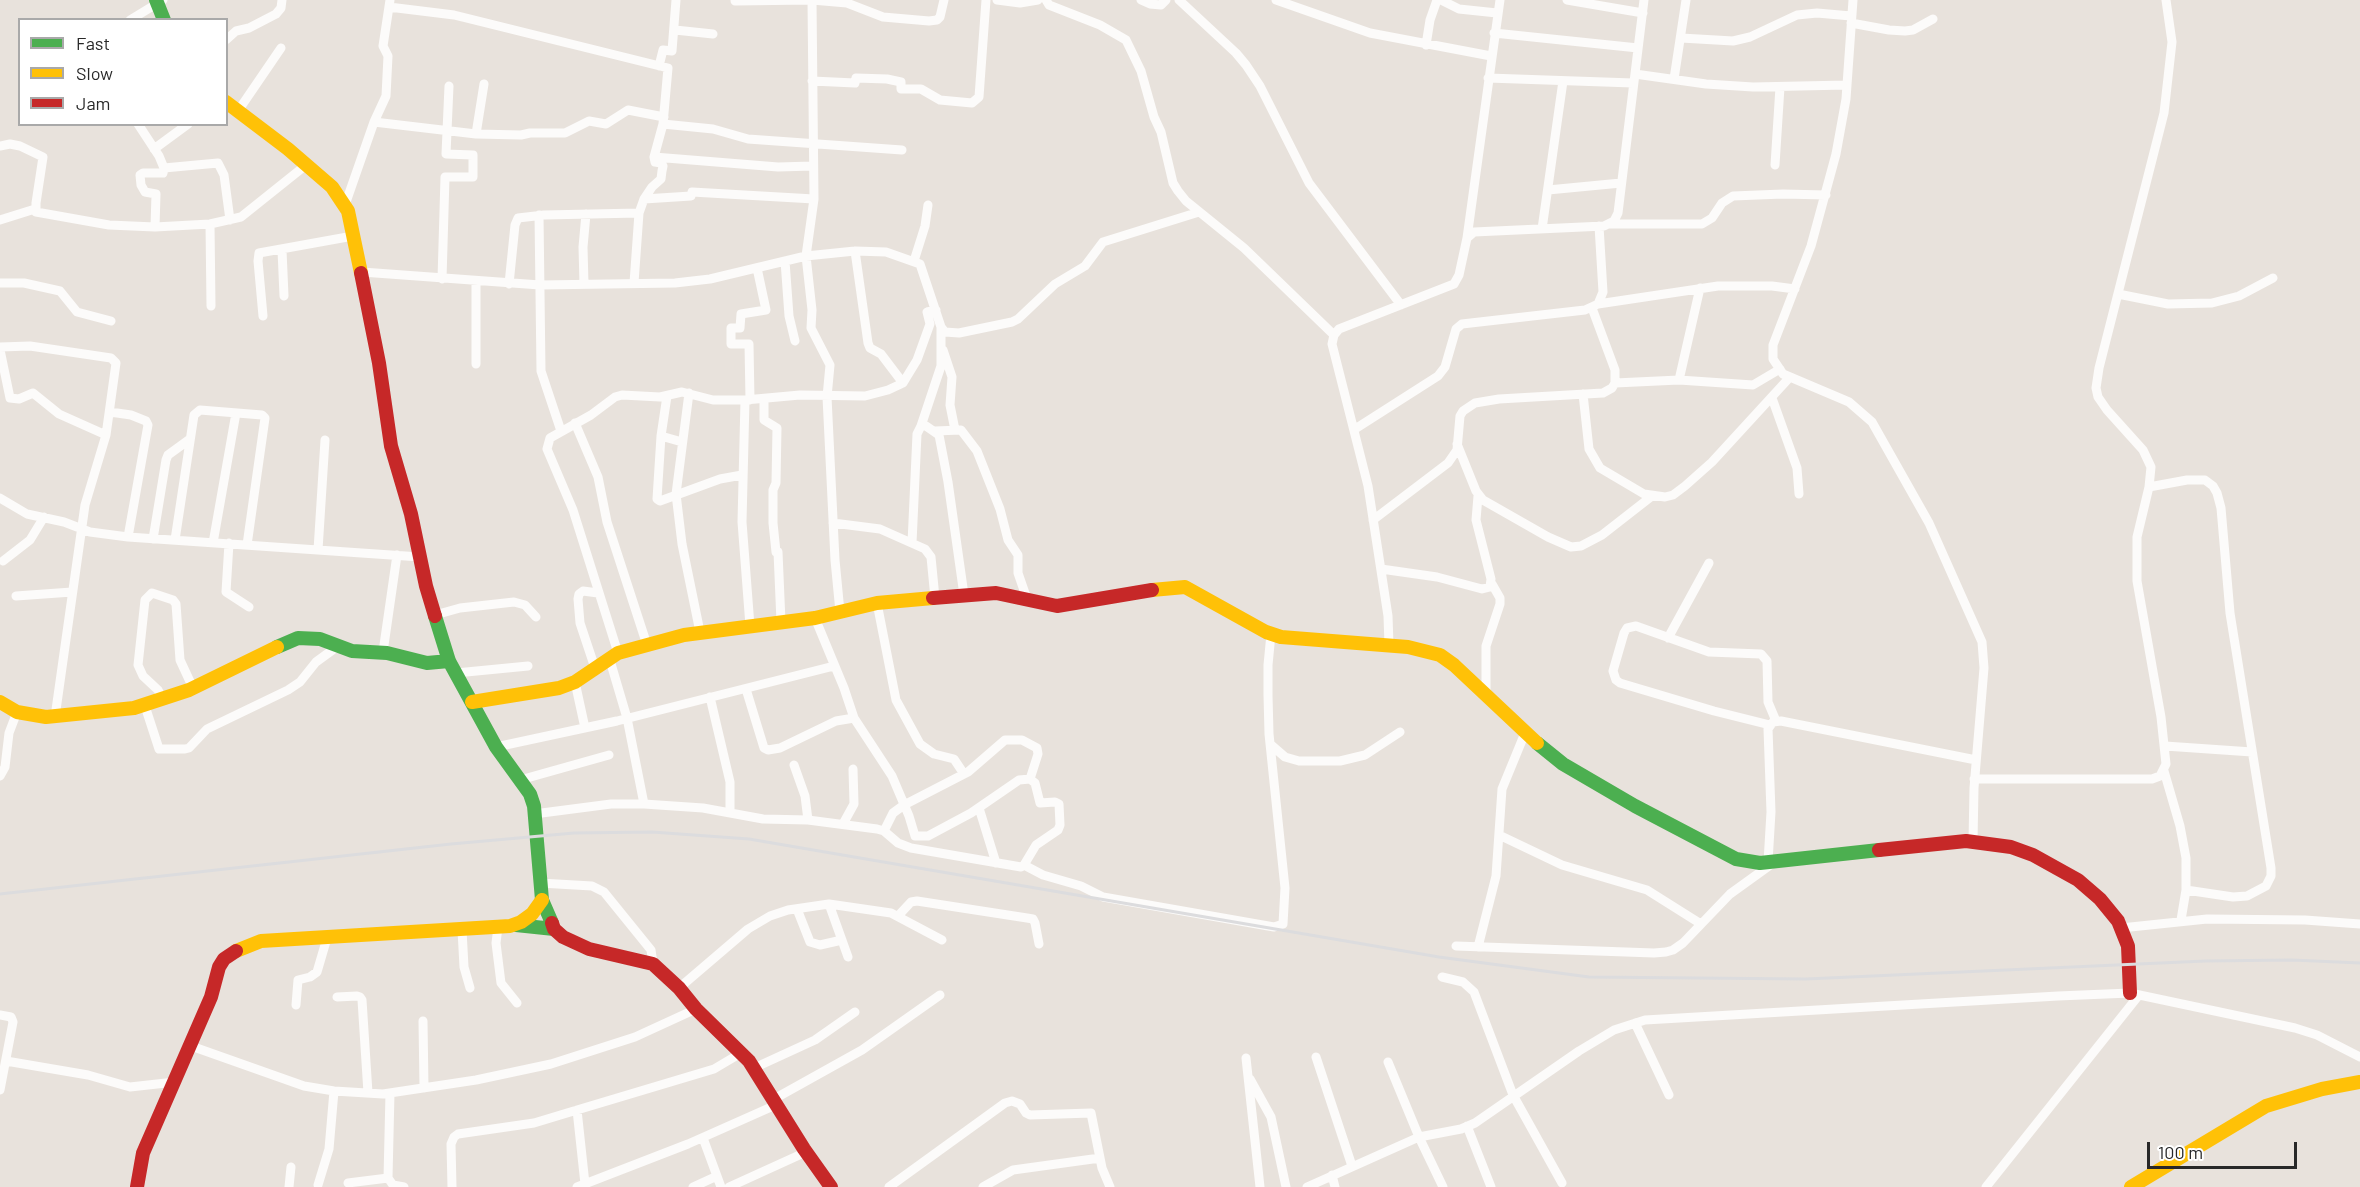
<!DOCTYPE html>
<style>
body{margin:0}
#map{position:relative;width:2360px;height:1187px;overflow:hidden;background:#e8e2dc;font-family:Barlow,sans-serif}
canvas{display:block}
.legend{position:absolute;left:18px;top:18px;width:210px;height:108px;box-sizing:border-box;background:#fff;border:2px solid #a9a9a9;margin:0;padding:8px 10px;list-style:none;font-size:18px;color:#282828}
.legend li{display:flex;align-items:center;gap:12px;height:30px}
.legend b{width:30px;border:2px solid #a9a9a9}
.scale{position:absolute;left:2147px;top:1142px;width:150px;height:27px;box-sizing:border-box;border:3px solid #282828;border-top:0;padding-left:8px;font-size:18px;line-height:21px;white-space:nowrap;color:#282828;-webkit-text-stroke:4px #fff;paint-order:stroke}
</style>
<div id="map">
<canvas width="2360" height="1187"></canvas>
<ul class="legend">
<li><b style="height:8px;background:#4caf50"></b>Fast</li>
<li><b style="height:8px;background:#ffc107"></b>Slow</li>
<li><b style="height:8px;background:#c62828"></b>Jam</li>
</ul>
<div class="scale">100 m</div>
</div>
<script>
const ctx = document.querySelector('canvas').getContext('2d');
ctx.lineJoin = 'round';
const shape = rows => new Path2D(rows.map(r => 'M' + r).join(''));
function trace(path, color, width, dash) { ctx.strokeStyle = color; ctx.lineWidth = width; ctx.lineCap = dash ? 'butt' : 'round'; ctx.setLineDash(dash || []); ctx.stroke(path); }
trace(shape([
 [812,0,814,199,806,256,812,310,811,328,830,365,827,397,835,560,840,612],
 [997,0,1020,3,1038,0],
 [1046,0,1049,5,1100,25,1126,40,1141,71,1154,117,1161,132,1173,183,1178,191,1186,201,1244,248,1334,335],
 [1141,0,1150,4,1161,5,1166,0],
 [1179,0,1236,53,1246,65,1260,86,1309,183,1401,305],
 [1276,0,1370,33,1491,56],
 [1441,0,1459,9,1497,13],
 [1567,0,1643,13],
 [1853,0,1846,99,1836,154,1811,246,1773,345,1773,359,1783,374,1849,402,1872,422,1929,523,1982,642,1984,668,1974,788,1973,842],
 [735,1,812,0,847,3,883,17,929,21,937,20,940,17,944,0],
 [389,7,454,15,668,68,663,124,654,157,655,162,661,163,663,166,662,171,661,179,652,187,644,199,639,213,634,283],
 [130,20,163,0],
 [1851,23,1889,30,1905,31,1913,30,1933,19],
 [675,30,713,34],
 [1494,33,1638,48],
 [1681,38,1733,41,1750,37,1797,15,1817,13,1851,16],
 [226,40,236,31,249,28,276,14,281,8,282,0],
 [1426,45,1430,20,1437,0],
 [659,66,663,50,672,51,676,0],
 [1635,74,1706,84,1753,87,1847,85],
 [1488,78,1633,83],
 [1674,79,1686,0],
 [812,81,855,83,856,78,887,79,901,82,901,89,921,89,940,100,972,103,979,97,986,0],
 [238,111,281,48],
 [374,122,476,134,521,135,530,133,565,133,589,121,606,124,628,110,664,117],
 [138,124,159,156,164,168,163,173,143,173,140,175,141,185,145,192,156,194,155,227],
 [663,124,713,129,748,139,902,150],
 [476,134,484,84],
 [0,146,10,144,20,146,43,157,36,203,36,212,109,225,155,227,210,224,241,217,306,165],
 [154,149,188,124],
 [654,157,778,167,813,166],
 [1775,165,1780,87],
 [164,168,218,163,224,175,230,220],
 [1548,190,1621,183],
 [644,199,691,196,692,192,814,199],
 [345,205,374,122,386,96,388,56,383,46,390,0],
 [539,215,541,371,561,431],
 [0,220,35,209],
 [210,224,211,306],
 [1610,224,1702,224,1712,218,1722,203,1733,196,1783,194,1826,195],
 [1542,229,1563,81],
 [1467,238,1500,0],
 [282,250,284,296],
 [855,251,868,343,870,348,881,354,903,383],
 [785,261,789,316,795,341],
 [914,261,925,226,928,205],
 [362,272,540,285,675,283,710,279,806,256,855,251,886,252,920,264,941,327,945,332,959,333,1012,322,1018,319,1055,284,1085,266,1103,242,1199,212],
 [442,279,445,177,473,177,473,155,446,154,449,86],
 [0,283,24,283,60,291,77,312,111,321],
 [509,284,515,225,518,218,544,215,639,213],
 [584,284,583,247,586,214],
 [2118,294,2168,304,2212,303,2239,296,2273,278],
 [1598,304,1718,286,1772,286,1795,289],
 [263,316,258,261,259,253,353,236],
 [0,347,30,346,111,358,116,363,106,435,85,505,55,717],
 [0,350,10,398,19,399,33,393,59,414,106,435],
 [943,350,952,377,950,405,955,430],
 [476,364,476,282],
 [1679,380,1700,288],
 [1615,383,1679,380,1753,385,1780,369],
 [689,393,676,494,682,544,700,632],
 [1583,394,1589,449,1600,468,1644,494,1665,497,1673,495,1685,486,1712,462,1790,377],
 [667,396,661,436,657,499,660,501,720,479,742,475],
 [1772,398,1797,468,1799,494],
 [745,400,742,522,750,626],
 [750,400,749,344,731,344,731,328,740,328,741,314,766,310,757,268],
 [764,400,764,420,777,428,776,483,773,490,773,523,776,552,778,552,781,622],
 [110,412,131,415,146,421,148,425,128,537],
 [575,423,598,477,607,522,647,645],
 [921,426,941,366,941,327],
 [1355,429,1438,376,1445,367,1456,329,1462,324,1585,310,1598,304,1603,292,1599,226],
 [935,431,961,430,977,451,1000,509,1008,540,1018,555,1018,573,1027,599],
 [661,436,682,442],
 [1457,444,1476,491,1483,500,1548,537,1571,547,1581,546,1602,535,1652,496],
 [2149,487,2187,480,2205,480,2213,486,2217,493,2221,508,2230,613,2271,868,2271,876,2266,886,2247,896,2233,897,2186,890],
 [0,498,27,514,64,522,90,532,128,537,420,557],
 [1373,520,1448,463,1457,450,1460,416,1463,411,1475,403,1499,399,1603,393,1612,388,1615,383,1615,370,1592,308],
 [833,523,880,529,925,549,931,557,935,598],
 [153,539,166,460,168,455,190,439],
 [175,540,194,415,200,410,262,415,265,418,247,545],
 [213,543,236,413],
 [229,543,226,592,249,607],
 [912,543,917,434,921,426,926,426,939,435,948,482,964,595],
 [318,550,325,440],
 [3,561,30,540,44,517],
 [1381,569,1437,577,1482,589,1490,587,1491,579,1476,520,1478,496],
 [16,596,72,592],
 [877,603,896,700,920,744,934,754,954,759,964,774],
 [435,615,460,608,514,602,525,605,536,617],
 [1668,638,1709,563],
 [1389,645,1388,616,1368,486,1332,344,1334,335,1339,329,1454,284,1459,275,1467,238,1474,232,1604,226,1614,221,1618,213,1644,0],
 [383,652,397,555],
 [618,653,573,510,547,449,550,438,591,415,615,397,622,395,660,397,682,392,713,400,745,400,800,395,865,396,888,390,903,383,906,378,917,360,930,324,927,312,936,310],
 [609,657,627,718,644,804],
 [595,668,580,623,578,599,579,594,583,591,598,593],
 [456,673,528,666],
 [575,682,585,728],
 [746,689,764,748,768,750,780,748,836,721,854,718],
 [1486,696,1486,646,1500,604,1500,598,1492,584],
 [710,697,730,782,730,813],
 [163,700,158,690,143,676,138,665,145,600,152,593,173,600,176,604,180,660,193,688],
 [145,706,159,749,185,749,189,748,207,729,288,690,300,682,316,662,338,646],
 [1770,725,1714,711,1620,683,1616,680,1613,671,1624,633,1627,628,1636,626,1709,652,1761,654,1767,661,1768,702,1776,721],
 [1270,744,1285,757,1299,761,1340,761,1365,755,1400,732],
 [2165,746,2252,752],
 [496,747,617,721,834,666],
 [794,765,805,796,808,820],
 [2164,771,2180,826,2186,858,2186,890,2181,920],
 [0,776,5,767,9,733,17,712],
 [1974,779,2152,779,2160,776,2166,764,2161,717,2137,581,2137,537,2149,487,2151,467,2143,450,2107,410,2098,397,2096,388,2099,368,2164,113,2172,42,2166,0],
 [520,780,609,755],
 [979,808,996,863],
 [534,814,611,804,644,804,703,808,763,819,808,820,877,829,884,831,898,843,911,848,1021,867,1024,865,1036,845,1058,830,1060,825,1059,804,1055,802,1040,803,1035,783,1030,779,1019,780,971,813,928,836,915,836,909,816,892,776,854,718,844,688,815,618],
 [843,824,854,804,853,769],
 [884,831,893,813,904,805,968,772,1005,740,1022,740,1037,748,1038,754,1030,779],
 [1499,835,1562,865,1647,890,1701,924],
 [1768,862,1771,812,1768,729,1773,722,1781,721,1976,760],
 [1024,865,1043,875,1081,886,1103,897,1274,927,1283,924,1285,888,1269,734,1268,695,1268,665,1271,634],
 [540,883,592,886,604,892,651,950,653,964],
 [829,904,848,957],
 [797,909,810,942,820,945,842,940],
 [898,916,911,902,917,901,1027,918,1033,919,1035,923,1039,944],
 [498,927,496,943,501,983,517,1003],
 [2121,928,2207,919,2305,920,2360,924],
 [462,930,464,967,470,988],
 [1456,946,1654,953,1666,952,1673,950,1683,943,1730,894,1773,863],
 [1478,947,1496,876,1502,789,1525,733],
 [1442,977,1463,982,1474,992,1513,1095,1562,1183],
 [679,988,748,929,770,916,788,910,829,904,891,913,942,940],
 [337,997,357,996,360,997,362,1000,368,1093],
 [296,1005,298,980,310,977,317,972,327,938],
 [0,1015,11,1017,13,1022,0,1090],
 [423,1021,424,1088],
 [1635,1023,1669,1095],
 [191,1046,304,1086,334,1091,383,1094,476,1080,551,1064,635,1037,696,1009],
 [1316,1057,1352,1166],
 [1246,1058,1260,1187],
 [6,1061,88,1075,130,1087,175,1082],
 [1388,1062,1419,1137,1443,1187],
 [754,1068,815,1040,855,1012],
 [1250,1079,1271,1117,1286,1187],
 [390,1093,388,1178,393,1185,404,1187],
 [774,1099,862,1050,940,995],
 [577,1110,585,1184],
 [1467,1126,1491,1187],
 [703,1138,721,1187],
 [1332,1175,1335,1187],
 [348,1183,388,1178],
 [318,1185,329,1149,334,1091],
 [289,1187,291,1167],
 [452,1187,451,1144,454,1137,458,1134,534,1123,577,1110,714,1069,741,1053],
 [577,1187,688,1144,778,1104],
 [693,1187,717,1176],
 [729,1187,806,1152],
 [889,1187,1005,1103,1012,1101,1020,1104,1026,1113,1030,1115,1091,1113,1102,1168,1110,1187],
 [983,1187,1013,1170,1100,1158],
 [1307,1187,1419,1137,1461,1129,1475,1123,1579,1051,1614,1030,1645,1020,2058,996,2130,993,2295,1028,2317,1035,2360,1057],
 [1986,1187,2139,995]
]), '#fcfbfa', 9);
trace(shape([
 [156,0,164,20],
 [435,616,449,661,496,747,530,794,534,806,542,900,552,923],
 [277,647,298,638,320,639,352,651,387,653,427,663,449,661],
 [1537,743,1563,764,1635,806,1736,859,1760,863,1879,850],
 [516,925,554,929]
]), '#4caf50', 14);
trace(shape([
 [226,102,288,149,332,187,348,211,361,273],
 [1152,590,1185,587,1266,632,1281,637,1408,647,1440,655,1454,665,1537,743],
 [0,702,17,712,46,717,134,708,189,690,277,647],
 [472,702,559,688,575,682,618,653,684,635,815,618,877,603,933,598],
 [236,951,261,941,510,926,521,922,532,914,542,900],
 [2131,1187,2266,1106,2322,1089,2360,1082]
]), '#ffc107', 14);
trace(shape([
 [361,273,379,363,391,446,411,514,426,586,435,616],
 [933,598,996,593,1057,606,1152,590],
 [1879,850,1966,841,2011,847,2033,855,2078,880,2100,899,2118,921,2128,946,2130,993],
 [552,923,554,929,563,937,589,949,653,964,679,988,696,1009,749,1061,804,1149,831,1187],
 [137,1187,143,1153,211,997,219,967,224,959,236,951]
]), '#c62828', 14);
trace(shape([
 [0,894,451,844,574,833,652,832,749,839,1439,957,1589,977,1806,979,2205,961,2292,960,2360,963]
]), '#dcdcde', 3);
</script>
